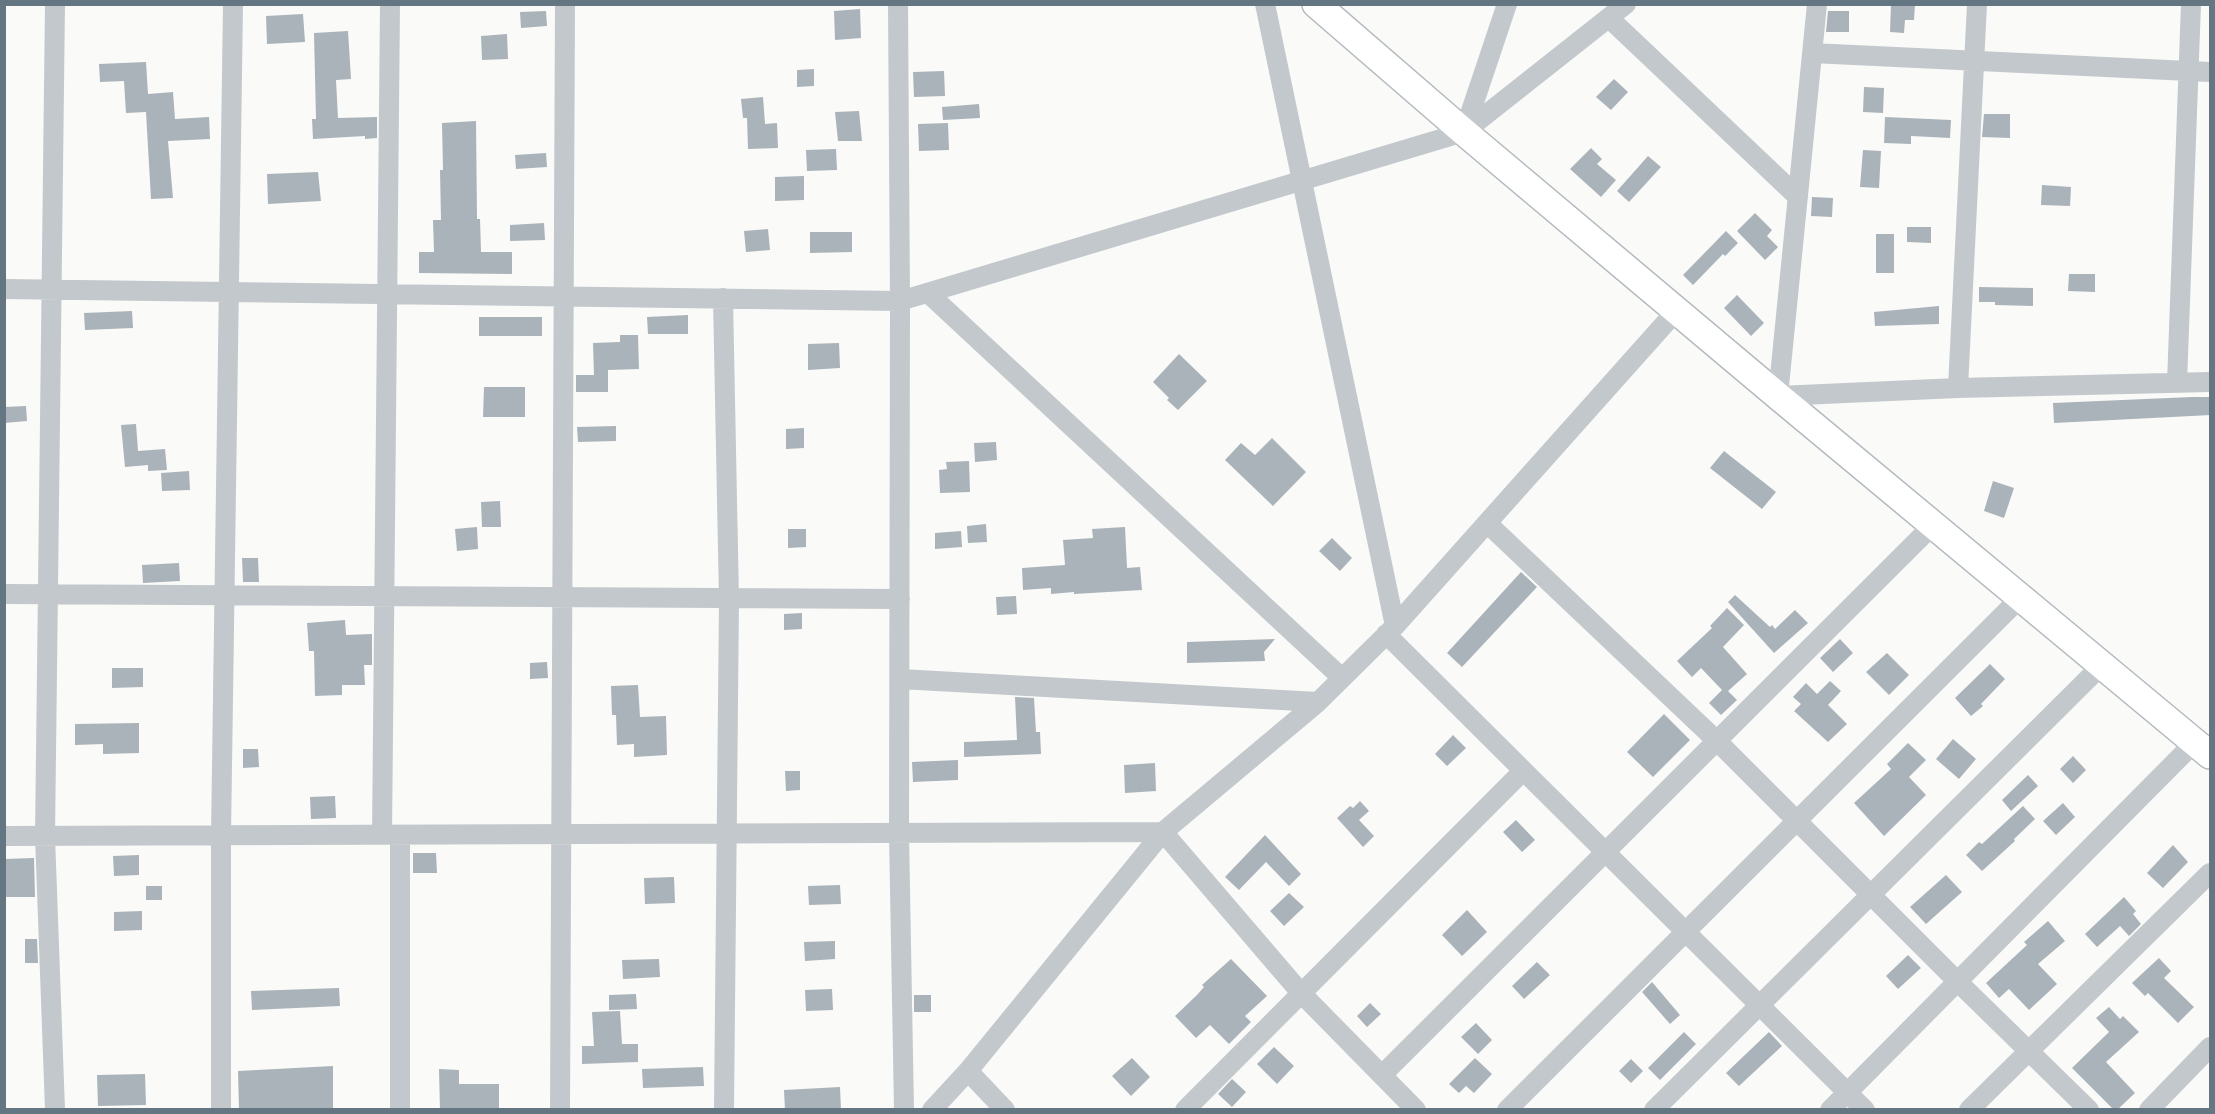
<!DOCTYPE html>
<style>
body{margin:0}
#map{position:relative;width:2215px;height:1114px;overflow:hidden;background:#fafaf8;font-family:"DejaVu Sans",sans-serif}
canvas{display:block}
.frame{position:absolute;inset:0;border:6px solid #657683;pointer-events:none}
</style>
<div id="map">
<canvas width="2215" height="1114"></canvas>
<div class="frame"></div>
</div>
<script>
const ctx = document.querySelector('canvas').getContext('2d');
ctx.lineJoin = 'round';
function fill(path, color) { ctx.fillStyle = color; ctx.fill(path, 'evenodd'); }
const shape = rows => new Path2D(rows.map(r => 'M' + r).join(''));
function trace(path, color, width, dash) { ctx.strokeStyle = color; ctx.lineWidth = width; ctx.lineCap = dash ? 'butt' : 'round'; ctx.setLineDash(dash || []); ctx.stroke(path); }
fill(shape([
 [1891,4,1915,4,1914,20,1905,20,1904,33,1890,32],
 [860,9,861,38,835,40,834,11],
 [546,11,547,26,521,28,520,12],
 [1828,11,1849,11,1849,32,1826,32],
 [303,14,305,42,267,44,266,16],
 [348,31,351,79,336,80,338,118,377,117,377,138,365,139,365,136,313,139,312,119,316,119,314,33],
 [507,34,508,59,482,60,481,36],
 [146,62,148,94,173,92,175,119,209,117,210,139,168,141,173,198,151,199,146,112,126,113,124,81,100,82,99,64],
 [814,69,814,86,797,87,797,70],
 [944,71,945,96,914,97,913,72],
 [1614,79,1628,92,1611,110,1596,97],
 [1864,87,1884,88,1883,113,1863,112],
 [763,97,765,124,777,123,778,148,748,149,747,118,743,118,741,99],
 [979,104,980,118,943,120,942,107],
 [859,111,862,141,838,141,835,112],
 [1984,114,2010,114,2010,138,1982,137],
 [1885,117,1951,120,1950,138,1911,136,1911,144,1884,143],
 [476,121,477,219,480,219,481,252,512,252,512,274,419,273,419,252,434,252,433,220,441,220,440,170,443,170,442,123],
 [948,123,949,150,919,151,918,124],
 [1591,148,1602,159,1597,164,1616,180,1601,197,1570,169],
 [836,149,837,170,807,171,806,150],
 [1863,150,1881,151,1879,188,1860,187],
 [546,153,547,167,516,169,515,155],
 [1648,156,1661,167,1629,202,1617,191],
 [318,172,321,201,268,204,267,174],
 [804,176,804,200,775,201,775,177],
 [2042,185,2071,187,2070,206,2041,205],
 [1812,197,1833,198,1832,217,1811,216],
 [1755,213,1772,230,1767,236,1778,247,1765,260,1737,231],
 [544,223,545,240,510,241,510,225],
 [1907,227,1931,227,1931,243,1907,242],
 [768,229,770,250,746,252,744,231],
 [1726,231,1738,243,1725,256,1723,254,1693,285,1683,275],
 [810,232,852,232,852,252,810,253],
 [1876,234,1894,234,1894,273,1876,273],
 [2069,274,2095,274,2095,292,2068,291],
 [1979,287,2033,288,2033,306,1995,305,1995,302,1979,302],
 [1737,295,1764,323,1751,336,1724,308],
 [1939,306,1939,324,1875,326,1874,312],
 [132,311,133,328,85,330,84,313],
 [688,315,688,334,648,334,647,317],
 [479,317,542,317,542,336,479,336],
 [620,335,638,335,639,369,608,370,608,392,576,392,576,375,594,375,593,343,620,342],
 [839,343,840,368,808,370,808,344],
 [1179,354,1207,381,1178,410,1167,400,1169,398,1153,382],
 [484,387,525,387,525,417,483,417],
 [2192,397,2211,397,2211,415,2054,423,2053,403],
 [26,406,27,421,4,423,4,407],
 [136,424,138,451,165,449,167,470,148,471,148,465,125,467,121,425],
 [616,426,616,441,578,442,577,427],
 [804,428,804,448,786,449,786,429],
 [1272,438,1306,472,1273,506,1225,460,1241,443,1255,455],
 [996,442,997,460,975,462,974,443],
 [1724,451,1776,492,1762,509,1710,468],
 [969,461,970,492,940,493,939,470,947,469,946,462],
 [189,471,190,490,162,491,161,473],
 [1993,481,2014,488,2004,518,1984,511],
 [500,501,501,527,482,527,481,502],
 [986,524,987,542,968,543,967,526],
 [477,527,478,549,457,551,455,529],
 [1125,527,1127,568,1140,567,1142,590,1074,594,1074,592,1051,594,1051,588,1023,590,1022,568,1065,565,1063,540,1093,538,1092,529],
 [788,529,806,529,806,547,788,548],
 [961,531,962,547,935,549,935,533],
 [1332,538,1352,558,1340,571,1319,551],
 [242,558,258,558,259,582,243,582],
 [179,563,180,581,143,583,142,565],
 [1521,572,1537,587,1462,667,1447,653],
 [1735,595,1770,627,1772,625,1775,629,1795,610,1808,623,1774,653,1728,602],
 [1016,596,1017,614,997,615,996,597],
 [1727,608,1744,625,1723,647,1747,674,1728,691,1737,700,1721,715,1709,703,1722,690,1701,668,1692,677,1677,661,1712,628,1710,626],
 [802,613,802,629,784,630,784,614],
 [345,620,346,635,372,634,372,665,364,665,365,685,342,685,342,695,315,696,314,651,309,651,307,623],
 [1275,639,1264,652,1265,661,1187,663,1187,642],
 [1840,639,1853,653,1833,672,1820,658],
 [1887,653,1909,675,1889,695,1866,672],
 [547,662,548,678,530,679,530,663],
 [1990,664,2005,679,1981,704,1983,706,1971,716,1955,698],
 [112,668,143,668,143,687,112,688],
 [1830,681,1841,691,1828,705,1847,724,1828,742,1794,711,1801,704,1793,697,1806,683,1817,694],
 [638,685,640,717,666,716,667,755,634,757,634,744,617,745,616,715,612,715,611,686],
 [1015,697,1034,698,1036,732,1040,732,1041,754,964,757,964,742,1017,740],
 [1664,714,1690,740,1653,777,1627,752],
 [139,723,139,753,103,754,103,744,75,745,75,724],
 [1453,735,1466,748,1447,766,1435,754],
 [1953,739,1976,759,1959,779,1936,759],
 [1908,743,1926,760,1909,777,1926,795,1884,836,1854,803,1891,769,1887,764],
 [243,749,258,749,259,767,243,768],
 [2073,756,2086,770,2073,783,2060,769],
 [958,760,958,780,913,782,912,762],
 [1155,763,1156,791,1125,793,1124,765],
 [785,771,800,771,800,790,786,791],
 [2028,775,2038,786,2011,811,2002,800],
 [335,796,336,818,311,819,310,797],
 [1360,801,1369,811,1359,820,1374,836,1363,847,1337,818,1350,806,1353,808],
 [2063,803,2075,817,2056,835,2043,821],
 [2023,806,2035,819,2014,839,2015,841,1982,871,1966,855,1979,842,1982,844],
 [1516,820,1535,840,1522,852,1503,832],
 [1265,835,1301,874,1289,886,1266,862,1239,890,1225,877],
 [2173,845,2188,862,2163,888,2147,873],
 [413,853,436,853,437,873,413,873],
 [139,855,139,875,114,876,113,856],
 [34,858,35,897,4,897,4,859],
 [1946,875,1962,892,1926,924,1910,907],
 [674,877,675,903,645,904,644,878],
 [840,885,841,904,809,905,808,886],
 [146,886,162,886,162,900,146,900],
 [1289,893,1304,907,1284,926,1270,911],
 [2124,897,2136,911,2133,914,2141,924,2129,936,2120,926,2097,947,2085,934],
 [1467,910,1487,932,1462,956,1442,935],
 [142,911,142,930,114,931,114,912],
 [2048,921,2065,941,2038,964,2057,984,2029,1010,2009,989,1999,998,1986,983,2027,945,2024,942],
 [25,939,37,939,38,963,25,963],
 [835,941,835,959,805,961,804,942],
 [1908,955,1921,968,1898,989,1886,976],
 [2159,958,2171,971,2164,978,2194,1007,2178,1023,2148,993,2145,996,2132,983],
 [659,959,660,977,623,979,622,960],
 [1231,959,1267,996,1245,1016,1251,1022,1229,1044,1210,1025,1196,1038,1175,1016,1197,995,1204,987,1202,985],
 [1537,962,1550,975,1524,999,1512,986],
 [1652,982,1680,1015,1670,1024,1642,992],
 [339,988,340,1006,252,1010,251,991],
 [832,989,833,1010,806,1011,805,990],
 [636,994,637,1009,609,1010,609,995],
 [914,995,931,995,931,1012,914,1012],
 [1370,1003,1381,1014,1367,1027,1357,1016],
 [2109,1007,2120,1019,2123,1016,2139,1032,2106,1062,2135,1093,2117,1110,2114,1110,2072,1068,2109,1032,2096,1018],
 [620,1011,622,1044,638,1044,638,1062,582,1064,582,1046,594,1046,592,1012],
 [1476,1023,1492,1040,1478,1054,1461,1037],
 [1684,1032,1696,1044,1660,1080,1648,1068],
 [1769,1032,1782,1046,1739,1086,1726,1073],
 [1274,1047,1294,1066,1277,1084,1257,1064],
 [1132,1058,1150,1077,1131,1096,1112,1076],
 [1475,1058,1492,1074,1474,1093,1466,1086,1459,1093,1449,1084],
 [1631,1059,1643,1071,1631,1083,1619,1071],
 [333,1066,333,1110,239,1110,238,1071],
 [703,1067,704,1086,643,1088,642,1069],
 [439,1069,459,1070,459,1084,499,1084,499,1110,440,1110],
 [145,1074,146,1105,98,1106,97,1075],
 [1232,1079,1246,1092,1232,1107,1218,1094],
 [840,1087,841,1110,785,1110,784,1090]
]), '#aab3b9');
const secondary = shape([
 [1316,4,1464,132,1778,396,2210,755]
]);
trace(secondary, '#b3babf', 30);
trace(shape([
 [55,4,45,836,55,1110],
 [898,4,900,301,899,833,904,1110],
 [1265,4,1395,626],
 [1817,4,1778,396,1958,388,2210,382],
 [1609,18,1798,197],
 [1812,53,2210,72],
 [1464,132,1507,4],
 [4,289,900,301,1464,132,1626,4],
 [928,293,1342,678],
 [723,298,729,600,724,1110],
 [2177,383,2191,4],
 [1958,388,1977,4],
 [1487,523,1717,741,1957,981,2089,1110],
 [4,594,900,599],
 [1386,634,1865,1110],
 [900,679,1318,702],
 [382,835,390,4],
 [400,835,400,1110],
 [4,836,1163,832,1301,993,1416,1110],
 [968,1071,1005,1110],
 [1382,1075,1934,524],
 [221,1110,221,835,233,4],
 [560,1110,565,4],
 [932,1110,968,1071,1163,832,1318,702,1395,626,1677,310],
 [1185,1110,1523,771],
 [1507,1110,2021,597],
 [1654,1110,2102,665],
 [1830,1110,2195,742],
 [1969,1110,2210,873],
 [2149,1110,2210,1047]
]), '#c3c8cc', 20);
trace(secondary, '#fff', 27);
</script>
